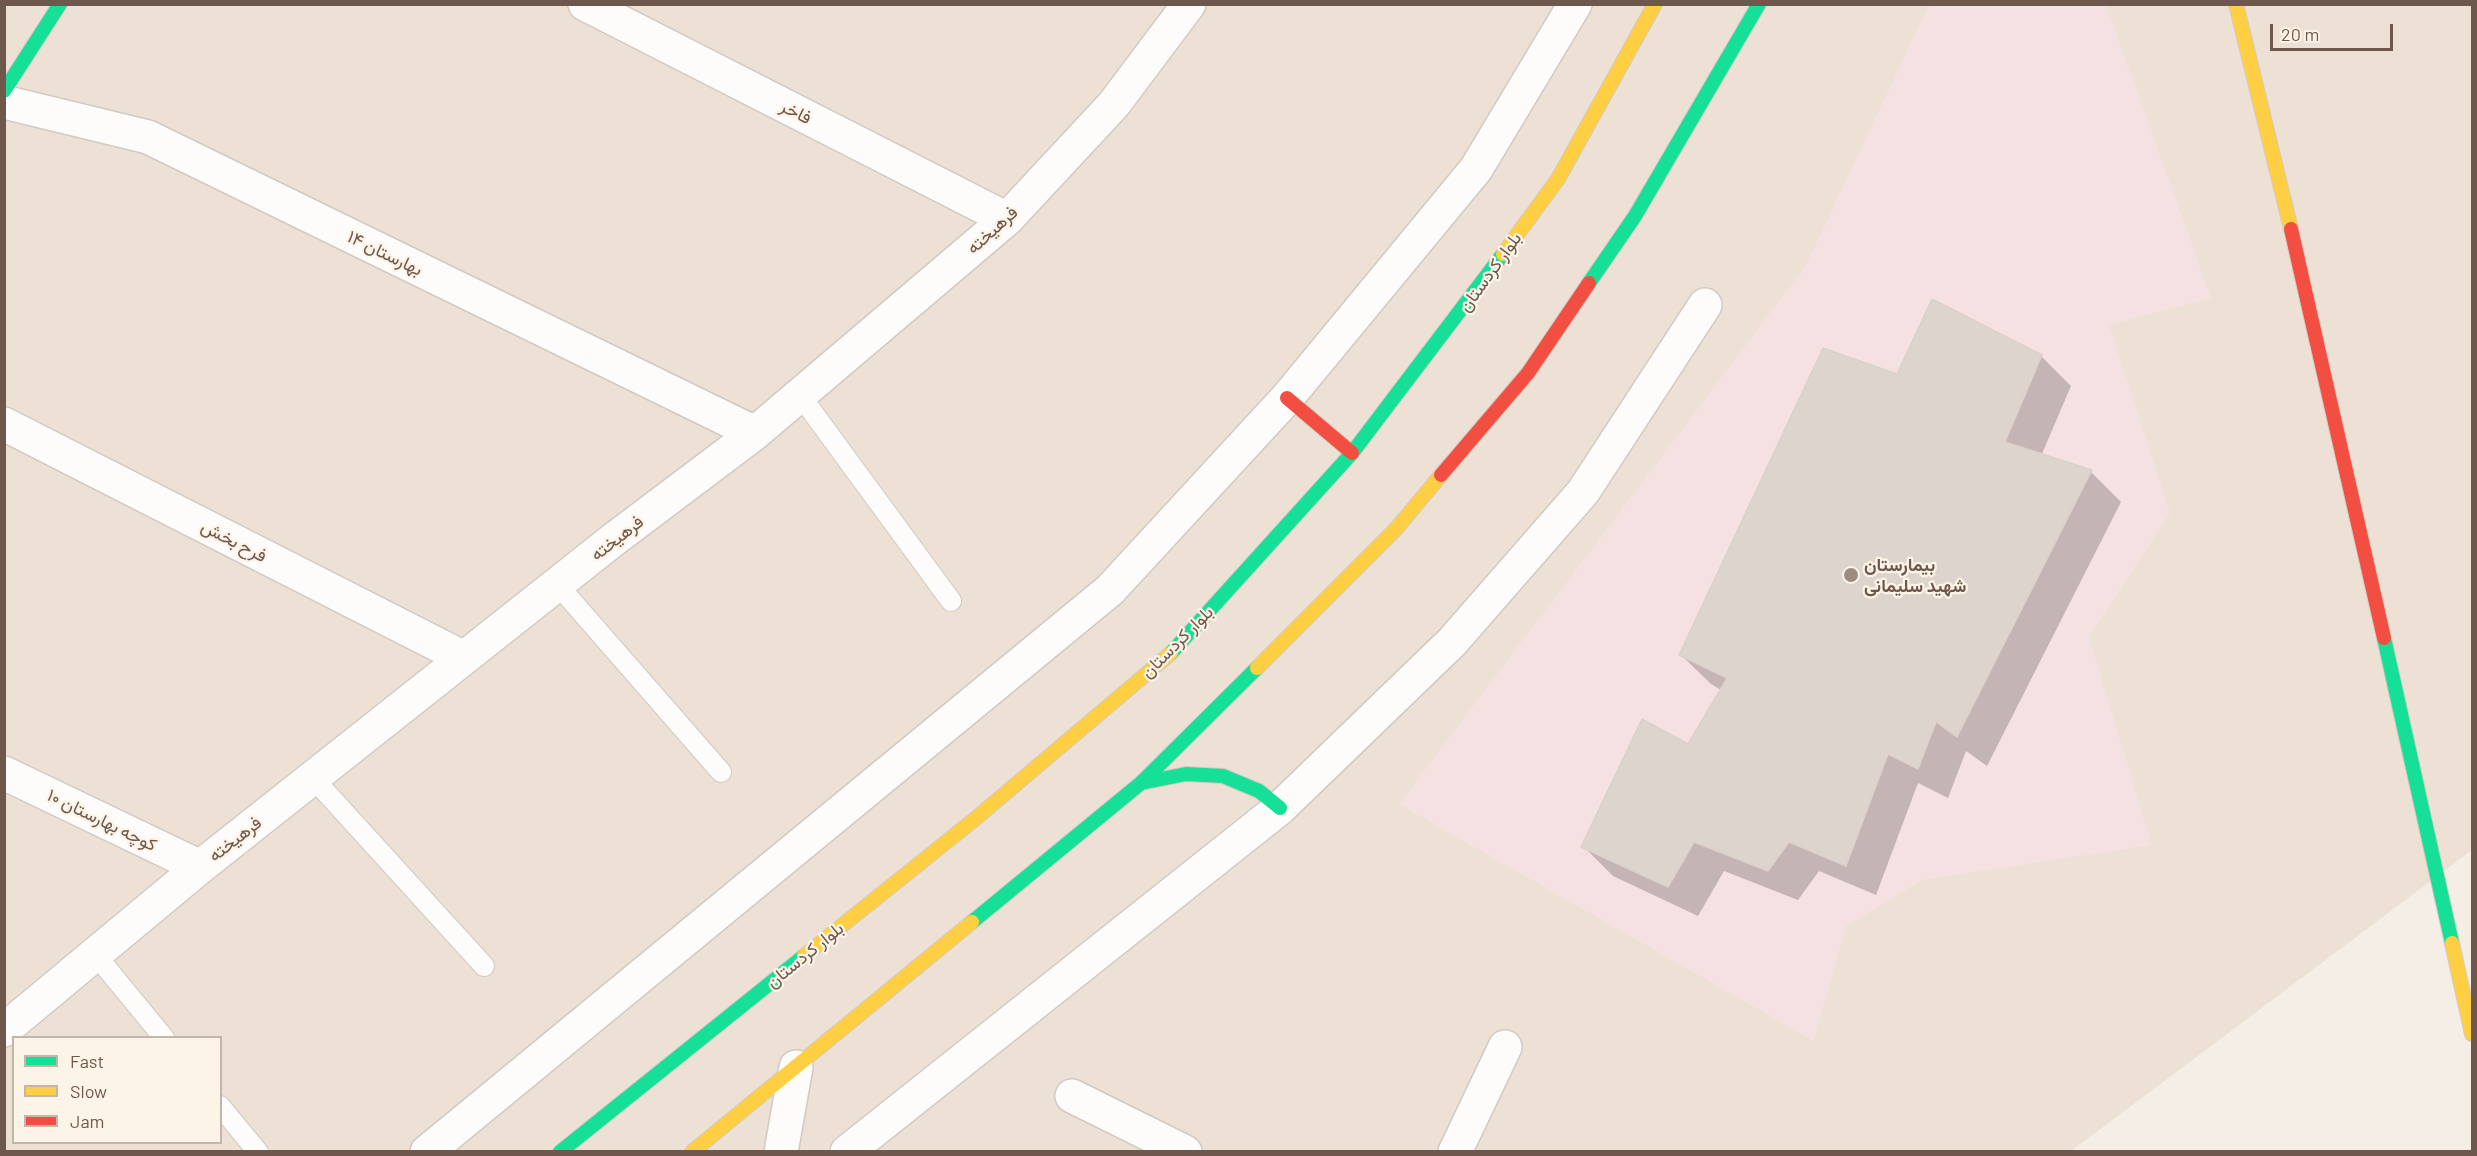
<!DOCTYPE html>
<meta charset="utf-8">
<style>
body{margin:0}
#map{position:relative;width:2477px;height:1156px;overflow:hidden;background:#f4eee7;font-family:Barlow,sans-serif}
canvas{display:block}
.frame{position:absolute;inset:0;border:6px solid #6e574c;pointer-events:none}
.legend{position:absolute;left:12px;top:1036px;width:210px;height:108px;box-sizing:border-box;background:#fdf4e8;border:2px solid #c4b5aa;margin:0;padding:8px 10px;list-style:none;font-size:18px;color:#6e574c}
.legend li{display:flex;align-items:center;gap:12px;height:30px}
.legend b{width:30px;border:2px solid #c4b5aa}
.scale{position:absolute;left:2270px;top:24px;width:123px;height:27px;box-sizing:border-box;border:3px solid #6e574c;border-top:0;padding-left:8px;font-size:18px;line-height:21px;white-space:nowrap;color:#6e574c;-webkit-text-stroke:4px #fdf4e8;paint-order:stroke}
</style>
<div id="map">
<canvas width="2477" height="1156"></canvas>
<div class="frame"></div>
<ul class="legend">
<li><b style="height:8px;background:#16e098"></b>Fast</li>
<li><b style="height:8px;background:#ffcf43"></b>Slow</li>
<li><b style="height:8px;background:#f24e42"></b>Jam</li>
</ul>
<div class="scale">20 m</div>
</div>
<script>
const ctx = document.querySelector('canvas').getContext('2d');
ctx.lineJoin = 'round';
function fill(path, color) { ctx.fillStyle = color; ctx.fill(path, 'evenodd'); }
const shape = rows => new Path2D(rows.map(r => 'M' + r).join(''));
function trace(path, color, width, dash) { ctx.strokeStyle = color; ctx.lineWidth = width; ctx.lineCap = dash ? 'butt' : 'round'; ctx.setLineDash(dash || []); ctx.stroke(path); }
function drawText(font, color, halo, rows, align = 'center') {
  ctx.font = font + ' Barlow,Vazirmatn,sans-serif'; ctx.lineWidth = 4.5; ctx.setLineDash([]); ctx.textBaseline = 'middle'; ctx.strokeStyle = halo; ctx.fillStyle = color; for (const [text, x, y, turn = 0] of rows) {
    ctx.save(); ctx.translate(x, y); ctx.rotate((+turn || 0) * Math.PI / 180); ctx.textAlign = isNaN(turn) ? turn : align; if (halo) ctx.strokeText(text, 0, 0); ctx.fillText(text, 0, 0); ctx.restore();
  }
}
fill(shape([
 [5,5,2472,5,2472,850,2071,1151,5,1152],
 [14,1038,220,1038,220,1142,14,1142]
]), '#ede1d5');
fill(shape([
 [1929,5,2106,5,2211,298,2109,325,2170,513,2089,637,2152,845,1922,880,1846,926,1814,1041,1399,804,1805,267]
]), '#f5e1e1');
fill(shape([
 [2041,356,2071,386,2041,456,2091,472,2121,502,1987,766,1966,751,1948,798,1918,783,1876,895,1819,871,1798,900,1724,871,1698,916,1613,876,1583,846,1689,746,1721,690,1711,684,1681,655,1898,376]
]), '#0003');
const building = shape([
 [1932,299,2042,355,2005,442,2092,470,1957,737,1936,722,1918,769,1888,754,1846,866,1789,842,1768,871,1694,842,1668,887,1581,847,1642,719,1688,744,1727,678,1679,655,1823,348,1897,374,1932,299]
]);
fill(building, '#ddd4cd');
trace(building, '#dcd1ca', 1.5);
const lane = shape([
 [800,395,951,601],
 [557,584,721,772],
 [313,778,484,966],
 [95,954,164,1038],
 [220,1106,258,1152]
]);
const street = shape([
 [585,4,1007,219],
 [4,102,148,137,755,433],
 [4,424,464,658],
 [4,773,200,867],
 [4,1030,200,867,613,540,755,433,1007,219,1114,104,1189,4],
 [1072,1096,1185,1152],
 [427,1152,1110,590,1287,398,1476,169,1575,4],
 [781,1152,796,1067],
 [847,1152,1280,808,1452,642,1583,492,1705,305],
 [1455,1152,1505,1047]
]);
const fast = shape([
 [4,91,60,4],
 [1589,283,1635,216,1759,4],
 [2384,638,2452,943],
 [1171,653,1352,453,1503,254],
 [1141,783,1186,774,1223,776,1259,791,1280,808],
 [972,922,1141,783,1257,668],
 [560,1152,804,956]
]);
const slow = shape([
 [2236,4,2291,229],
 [1503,254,1558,179,1655,4],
 [1257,668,1396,529,1441,475],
 [2452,943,2472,1034],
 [804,956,975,819,1171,653],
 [692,1152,972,922]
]);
const jam = shape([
 [2291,229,2384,638],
 [1287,398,1352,453],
 [1441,475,1528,373,1589,283]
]);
trace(lane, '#d1cac3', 22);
trace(street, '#d1cac3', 36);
trace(fast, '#d2cbc4', 16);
trace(slow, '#d2cbc4', 16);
trace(jam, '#d2cbc4', 16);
trace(lane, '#fdfcfb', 20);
trace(street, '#fdfcfb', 33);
trace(fast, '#16e098', 14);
trace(slow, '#ffcf43', 14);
trace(jam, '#f24e42', 14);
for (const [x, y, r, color] of [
 [1851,575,8,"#9d8c82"]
]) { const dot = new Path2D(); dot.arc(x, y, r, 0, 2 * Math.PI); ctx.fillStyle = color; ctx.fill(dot); trace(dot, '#fdf4e8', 2); }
drawText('18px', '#6e574c', '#fdf4e8', [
 ["فاخر",796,112,27],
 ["فرهیخته",992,230,-42],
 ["بهارستان ۱۴",385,253,26],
 ["بلوار کردستان",1490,272,-54],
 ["فرهیخته",617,538,-38],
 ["فرح بخش",234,541,27],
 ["بلوار کردستان",1177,642,-45],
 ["کوچه بهارستان ۱۰",102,820,26],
 ["فرهیخته",235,839,-38],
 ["بلوار کردستان",805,955,-39]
]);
drawText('bold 18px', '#6e574c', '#fdf4e8', [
 ["بیمارستان",1864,565],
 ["شهید سلیمانی",1864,586]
], 'left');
</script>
